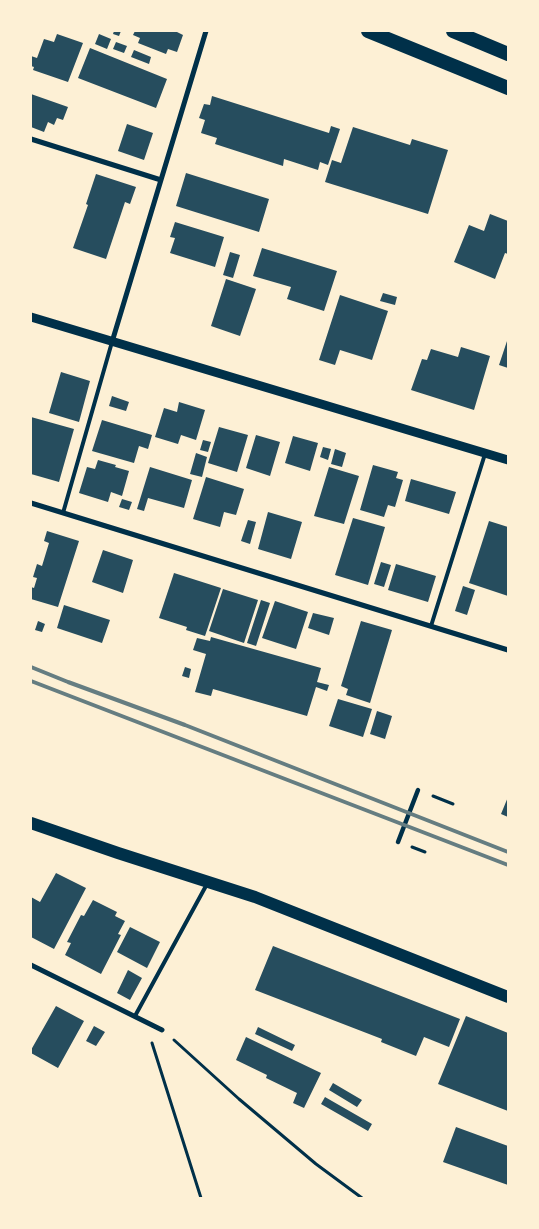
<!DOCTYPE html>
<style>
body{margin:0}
#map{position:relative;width:539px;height:1229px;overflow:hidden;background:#fdf0d5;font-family:Commissioner,sans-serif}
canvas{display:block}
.frame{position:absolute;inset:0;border:32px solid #fdf0d5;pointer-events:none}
</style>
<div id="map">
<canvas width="539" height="1229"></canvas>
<div class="frame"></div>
</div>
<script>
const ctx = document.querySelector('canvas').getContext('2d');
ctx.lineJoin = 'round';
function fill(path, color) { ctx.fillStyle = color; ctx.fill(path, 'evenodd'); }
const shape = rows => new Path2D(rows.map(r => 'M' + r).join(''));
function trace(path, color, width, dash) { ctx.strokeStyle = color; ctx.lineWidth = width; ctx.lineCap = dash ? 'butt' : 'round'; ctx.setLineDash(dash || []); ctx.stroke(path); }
fill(shape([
 [114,31,121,31,119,36,113,34],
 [135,31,175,31,183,35,177,52,168,49,166,54,138,43,140,38,133,35],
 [57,34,83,43,68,82,33,70,34,67,31,66,31,56,37,58,44,39,54,42],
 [99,34,111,39,107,49,95,44],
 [116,42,127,46,124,53,113,49],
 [90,48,167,79,156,108,78,78],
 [134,50,151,57,149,64,131,57],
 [31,94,68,107,63,120,57,118,54,125,48,122,44,132,31,127],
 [212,96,329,133,331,126,340,129,328,165,320,162,318,170,284,159,283,166,215,144,217,138,201,133,205,120,199,118,204,104,210,105],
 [127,124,153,133,144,160,118,151],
 [353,127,410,145,412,139,448,150,428,214,325,182,332,160,341,163],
 [186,173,269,199,259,232,176,206],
 [96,174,136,187,130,204,125,202,106,259,73,248,88,205,86,204],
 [490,214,508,221,508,254,505,253,495,279,454,262,469,225,484,231],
 [175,222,224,237,215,267,170,253,175,238,170,237],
 [262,248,337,271,324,311,287,299,291,287,253,276],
 [230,252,240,255,233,278,223,275],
 [226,279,256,289,240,336,211,326],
 [383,293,397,297,395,305,380,301],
 [340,295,388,311,372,360,340,350,335,365,319,360],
 [508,338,508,368,499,365],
 [461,347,490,356,474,410,411,390,422,359,427,360,431,349,458,357],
 [61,372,90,381,79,422,49,413],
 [112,396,129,402,126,411,109,406],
 [179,402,205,410,196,440,181,435,178,444,155,437,164,408,177,412],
 [31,417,74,429,59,482,31,474],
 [102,420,152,435,148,449,139,446,134,463,92,451],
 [219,427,248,435,237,472,208,463],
 [256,435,280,442,270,476,246,468],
 [293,436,318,443,310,471,285,463],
 [203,440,211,442,208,452,200,450],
 [323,447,331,449,328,460,320,457],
 [335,449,346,453,342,467,331,464],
 [196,453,207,457,202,477,190,474],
 [98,460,116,465,115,467,129,471,122,496,111,492,108,502,79,493,87,467,95,469],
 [373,465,398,472,396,478,403,480,395,507,388,505,384,517,360,510],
 [150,467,192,480,184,508,148,498,144,511,137,509],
 [329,467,359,476,344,524,314,516],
 [206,477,244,489,236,515,224,512,220,527,193,519],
 [411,479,456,492,449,514,405,501],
 [122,499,132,502,129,510,119,507],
 [268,512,302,522,291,559,258,549],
 [353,518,385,527,368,585,335,575],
 [248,520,256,522,250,544,241,541],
 [489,521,508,527,508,596,469,583],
 [47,531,79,541,58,607,31,599,31,587,34,588,37,578,33,577,37,564,42,566,49,543,44,541],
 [103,550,133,560,123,593,92,582],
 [381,562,391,565,384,587,374,584],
 [396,564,436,576,428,602,388,590],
 [174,573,221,588,205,636,186,630,187,627,159,618],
 [463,586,475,590,467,615,455,611],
 [223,589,258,600,244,643,209,631],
 [261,600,270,603,256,646,247,643],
 [275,601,308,612,296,649,262,638],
 [64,605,110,620,102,643,57,628],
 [313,613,334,618,329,635,308,628],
 [38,621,45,624,42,632,35,630],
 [361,621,392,630,370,703,346,695,348,689,341,686],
 [211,637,321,668,317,682,329,685,327,691,316,687,307,716,213,689,211,696,195,692,206,654,193,650,197,638,210,641],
 [185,667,191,669,189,678,182,676],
 [338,699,372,709,363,737,329,726],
 [377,711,392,716,385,739,370,734],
 [508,797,508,817,501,814],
 [56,873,86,888,54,949,31,937,31,897,40,902],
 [93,900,117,912,115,916,125,921,118,934,121,935,101,974,65,955,71,943,67,942,81,915,84,916],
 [130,927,160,942,147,968,117,952],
 [273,946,460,1019,449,1047,424,1037,416,1056,381,1042,382,1039,255,990],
 [128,970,142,978,130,1000,117,993],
 [56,1006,84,1021,58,1068,31,1053,31,1050],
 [466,1016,508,1033,508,1111,438,1084],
 [94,1026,105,1032,96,1046,86,1041],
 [258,1027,295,1045,292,1051,255,1034],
 [246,1037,321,1073,304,1108,293,1103,297,1093,266,1078,267,1075,236,1060],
 [333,1083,362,1100,357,1107,329,1090],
 [325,1097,372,1124,368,1131,321,1104],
 [456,1127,508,1146,508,1185,443,1162]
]), '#264d5e');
trace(shape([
 [433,796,453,804],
 [412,847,425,852],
 [174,1040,239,1099,316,1164,362,1198],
 [152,1043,201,1198]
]), '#003049', 3);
trace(shape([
 [63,513,112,342],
 [431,626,485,454],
 [135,1016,207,884]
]), '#003049', 4);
trace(shape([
 [398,842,418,790]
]), '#003049', 4.5);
trace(shape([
 [31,139,161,180],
 [112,342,206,31],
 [31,503,508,650],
 [31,965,162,1030]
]), '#003049', 5);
trace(shape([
 [31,317,508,460]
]), '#003049', 9);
trace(shape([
 [31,823,118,853,255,897,508,997]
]), '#003049', 12);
trace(shape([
 [368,31,508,88],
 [453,31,508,54]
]), '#003049', 14);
trace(shape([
 [31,667,68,682,185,725,508,852],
 [31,681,508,865]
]), '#657d81', 4);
</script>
